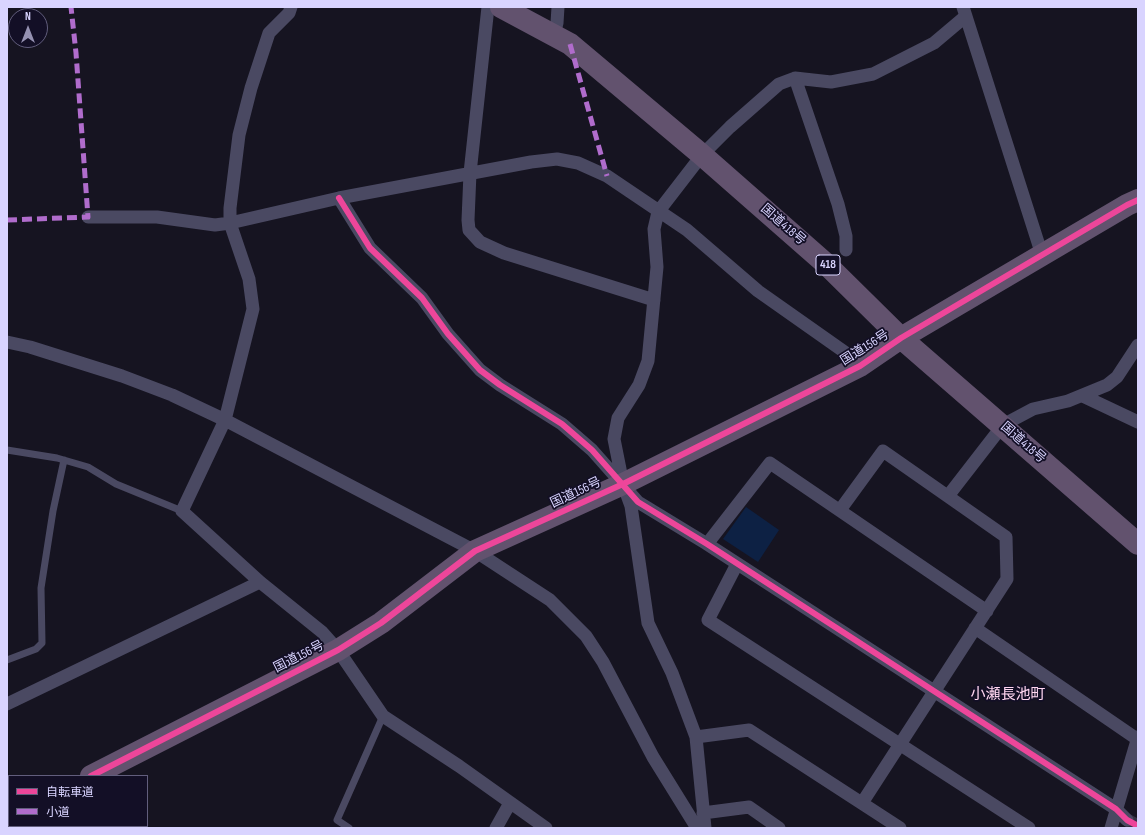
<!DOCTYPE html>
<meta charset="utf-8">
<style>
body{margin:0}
#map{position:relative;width:1145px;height:835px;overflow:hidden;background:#161421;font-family:"Sofia Sans Condensed","Noto Sans JP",sans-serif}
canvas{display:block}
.frame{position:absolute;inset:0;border:8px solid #d9d4ff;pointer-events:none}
.legend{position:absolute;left:8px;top:775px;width:140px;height:52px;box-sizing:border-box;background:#130f26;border:1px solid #625e7d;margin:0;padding:5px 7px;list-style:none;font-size:12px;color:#d9d4ff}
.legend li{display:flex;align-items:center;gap:8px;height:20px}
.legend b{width:20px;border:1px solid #625e7d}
.north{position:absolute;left:8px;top:8px;width:40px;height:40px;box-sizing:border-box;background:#130f26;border:1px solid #625e7d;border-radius:50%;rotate:0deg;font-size:11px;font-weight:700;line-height:16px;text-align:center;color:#d9d4ff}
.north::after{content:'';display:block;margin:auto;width:14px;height:18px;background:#9591b1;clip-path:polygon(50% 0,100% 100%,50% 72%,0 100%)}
</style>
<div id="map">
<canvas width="1145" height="835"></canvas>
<div class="frame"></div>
<ul class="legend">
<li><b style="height:5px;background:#ed469a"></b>自転車道</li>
<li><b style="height:5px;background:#b06ccc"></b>小道</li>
</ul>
<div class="north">N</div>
</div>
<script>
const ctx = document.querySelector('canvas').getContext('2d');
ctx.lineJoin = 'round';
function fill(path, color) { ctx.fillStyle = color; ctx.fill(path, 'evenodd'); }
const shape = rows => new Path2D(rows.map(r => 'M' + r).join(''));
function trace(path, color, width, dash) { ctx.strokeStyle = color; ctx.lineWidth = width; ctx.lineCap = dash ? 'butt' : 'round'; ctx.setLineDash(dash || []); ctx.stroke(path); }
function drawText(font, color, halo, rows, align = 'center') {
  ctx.font = font + ' "Sofia Sans Condensed","Noto Sans JP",sans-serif'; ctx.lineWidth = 3.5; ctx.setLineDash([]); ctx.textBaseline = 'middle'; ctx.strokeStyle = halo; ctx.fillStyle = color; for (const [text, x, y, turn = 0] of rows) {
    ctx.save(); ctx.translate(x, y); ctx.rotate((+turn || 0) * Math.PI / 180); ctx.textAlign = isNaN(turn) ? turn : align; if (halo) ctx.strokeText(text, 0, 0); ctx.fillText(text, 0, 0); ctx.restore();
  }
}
fill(shape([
 [746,507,779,530,758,562,723,539]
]), '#0d2144');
trace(shape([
 [1127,820,1138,826]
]), '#333142', 13, [13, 6]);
trace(shape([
 [7,450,57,458,88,467,116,484,182,511],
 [7,660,36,649,42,643,41,588,53,511,64,460],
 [349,828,337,820,383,716]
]), '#4a4962', 7);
trace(shape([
 [291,7,289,13,269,33,251,88,239,135,230,208,230,223,339,198,531,162,557,159,578,163,607,176,687,230,758,291,846,353,860,366],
 [488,7,470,173,468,220,469,230,480,242,504,253,654,300],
 [963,7,1042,255],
 [554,35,557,23,558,7],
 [795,78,838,204,846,236,846,250],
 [339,198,370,248,422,298,448,334,480,370,500,385,562,424,592,450,638,502,707,544,1116,809,1127,820],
 [88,217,157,217,215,225,230,223,249,279,253,309,225,420,182,511,260,582,322,632,338,650,383,716,459,766,546,828],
 [7,342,30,347,122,376,172,395,225,420,475,551,550,600,586,636,603,662,653,757,697,828],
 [1083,396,1138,422],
 [948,496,1003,425,1033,409,1068,401,1107,385,1117,377,1138,345],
 [840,510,883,451,1006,537,1007,579,862,803],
 [707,544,770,463,987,611],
 [737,564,708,620,1029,828],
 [975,628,1137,739],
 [7,704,260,582],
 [696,737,749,730,900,828],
 [703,813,749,807,779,828],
 [30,826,31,828],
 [496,828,510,803],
 [705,828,696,737,672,673,648,623,631,506,623,484,614,439,618,418,639,385,648,361,657,267,654,229,658,212,702,155,730,127,779,84,795,78,831,82,873,74,934,43,966,16],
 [1111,828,1138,737]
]), '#4a4962', 13);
trace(shape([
 [501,7,570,44,702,155,825,263,901,338,1138,544],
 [91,776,338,650,381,623,475,551,623,484,860,366,901,338,1042,255,1127,205,1138,200],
 [7,818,9,817]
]), '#62526e', 22);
trace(shape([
 [570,44,607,176],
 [7,220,88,217,76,53,71,7]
]), '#b06ccc', 5, [10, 5]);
trace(shape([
 [339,198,370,248,422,298,448,334,480,370,500,385,562,424,592,450,638,502,707,544,1116,809,1127,820,1138,826],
 [91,776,338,650,381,623,475,551,623,484,860,366,901,338,1042,255,1127,205,1138,200]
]), '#ed469a', 6);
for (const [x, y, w] of [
 [828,265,24]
]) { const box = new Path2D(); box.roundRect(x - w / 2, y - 10, w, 20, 3); ctx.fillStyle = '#130f26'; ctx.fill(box); trace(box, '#d9d4ff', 1); }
drawText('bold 12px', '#d9d4ff', null, [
 ["418",828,265]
]);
drawText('13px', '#d9d4ff', '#130f26', [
 ["国道418号",783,225,41],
 ["国道156号",865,348,-32],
 ["国道418号",1023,443,41],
 ["国道156号",576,493,-25],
 ["国道156号",299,657,-27]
]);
drawText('15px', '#ffd6f0', '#130f26', [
 ["小瀬長池町",1008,695]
]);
</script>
